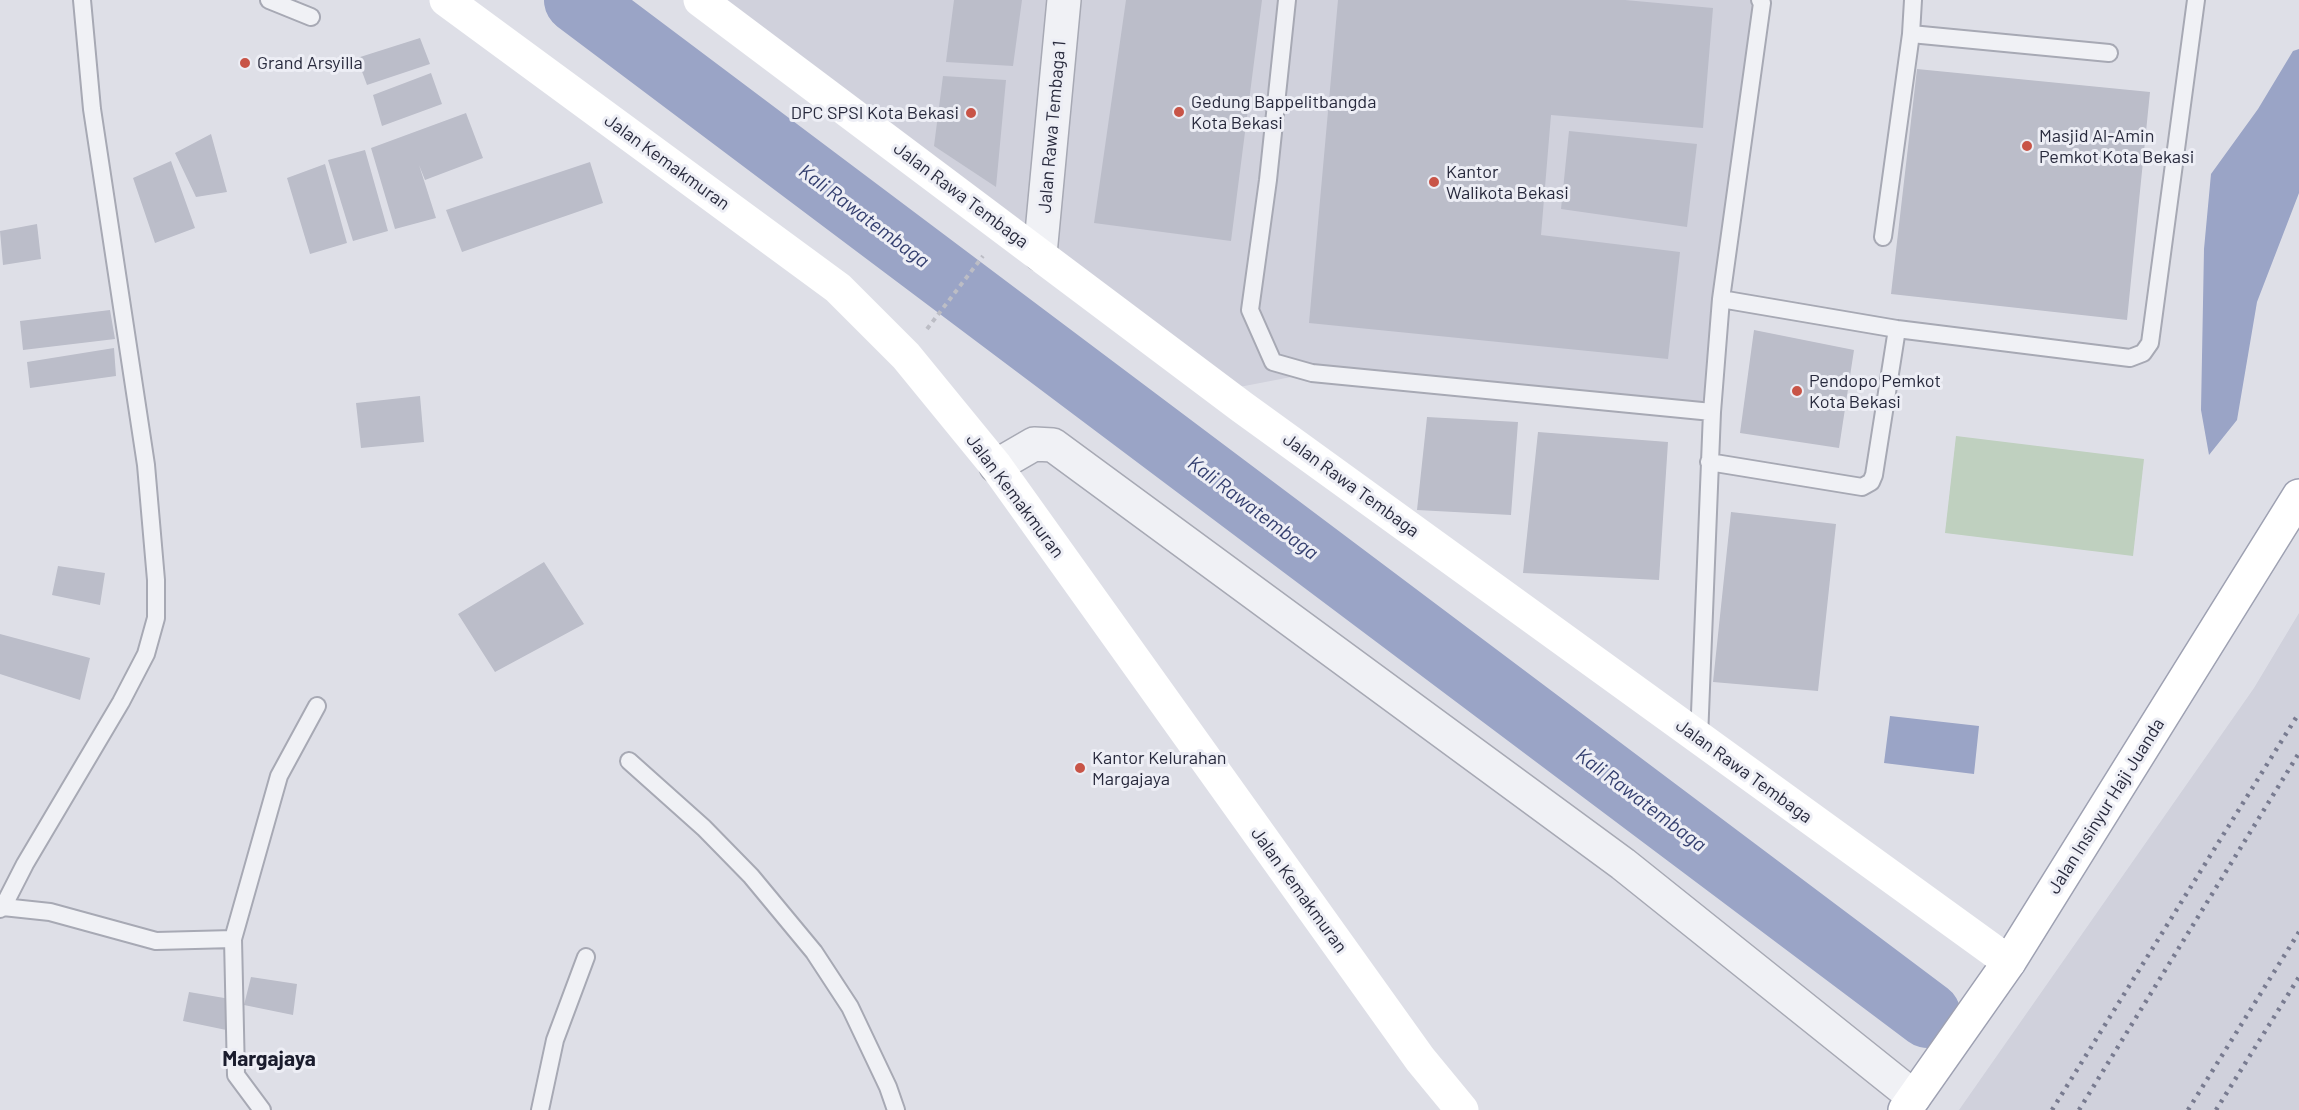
<!DOCTYPE html>
<style>
body{margin:0}
canvas{display:block;background:#dedfe7}
</style>
<canvas width="2299" height="1110"></canvas>
<script>
const ctx = document.querySelector('canvas').getContext('2d');
ctx.lineJoin = 'round';
function fill(path, color) { ctx.fillStyle = color; ctx.fill(path, 'evenodd'); }
const shape = rows => new Path2D(rows.map(r => 'M' + r).join(''));
function trace(path, color, width, dash) { ctx.strokeStyle = color; ctx.lineWidth = width; ctx.lineCap = dash ? 'butt' : 'round'; ctx.setLineDash(dash || []); ctx.stroke(path); }
function drawText(font, color, halo, rows, align = 'center') {
  ctx.font = font + ' Barlow,sans-serif'; ctx.lineWidth = 6; ctx.setLineDash([]); ctx.textBaseline = 'middle'; ctx.strokeStyle = halo; ctx.fillStyle = color; for (const [text, x, y, turn = 0] of rows) {
    ctx.save(); ctx.translate(x, y); ctx.rotate((+turn || 0) * Math.PI / 180); ctx.textAlign = isNaN(turn) ? turn : align; if (halo) ctx.strokeText(text, 0, 0); ctx.fillText(text, 0, 0); ctx.restore();
  }
}
fill(shape([
 [687,0,1759,0,1712,412,1312,373,1229,389],
 [2299,613,2299,1110,1959,1110,2254,688]
]), '#d0d1dc');
fill(shape([
 [1956,436,2144,459,2133,556,1945,533]
]), '#bfd0bf');
fill(shape([
 [2299,49,2299,193,2257,302,2237,420,2209,455,2201,410,2204,249,2211,174,2258,109,2293,51],
 [1890,716,1979,726,1974,774,1884,763]
]), '#9aa4c6');
trace(shape([
 [577,0,1928,1015]
]), '#9aa4c6', 66);
fill(shape([
 [954,0,1022,0,1013,66,946,62],
 [1126,0,1262,0,1231,241,1094,223],
 [1338,0,1625,0,1713,8,1703,128,1551,115,1541,235,1680,252,1668,359,1309,323],
 [420,38,430,64,367,85,357,58],
 [1917,69,2150,92,2127,320,1891,294],
 [431,73,442,104,382,126,373,95],
 [943,76,1006,80,996,187,934,146],
 [466,113,483,158,425,180,419,165,436,218,395,229,371,148],
 [1569,131,1697,144,1687,227,1561,209],
 [211,134,227,192,196,197,175,153],
 [365,150,388,231,353,241,328,160],
 [171,161,195,228,155,243,133,178],
 [590,162,603,203,462,252,446,210],
 [325,164,347,243,310,254,287,178],
 [37,224,41,259,3,265,0,231],
 [110,310,115,339,23,350,20,321],
 [1754,330,1854,350,1839,448,1740,433],
 [114,348,116,376,30,388,27,362],
 [420,396,424,442,361,448,356,403],
 [1427,417,1518,422,1511,515,1417,510],
 [1538,432,1668,442,1659,580,1523,573],
 [1731,512,1836,524,1818,691,1713,682],
 [544,562,584,624,495,672,458,614],
 [58,566,105,573,100,605,52,595],
 [0,634,90,658,80,700,0,674],
 [251,977,297,984,293,1015,244,1005],
 [189,992,236,1000,231,1031,183,1021]
]), '#bbbdc9');
const lane = shape([
 [269,0,311,17],
 [1287,0,1268,180,1250,310,1273,362,1312,373,1712,412],
 [1911,34,2109,53],
 [1883,237,1911,34,1913,0],
 [1721,299,1897,329,2130,358,2143,353,2150,343,2196,0],
 [1709,462,1862,487,1871,482,1874,475,1897,329],
 [1699,738,1712,412,1721,299,1762,3,1760,0],
 [629,761,704,828,751,876,814,952,850,1007,888,1087,896,1110],
 [3,907,50,912,156,941,233,939,279,776,317,706],
 [0,909,3,907,25,864,121,702,146,654,156,618,156,580,146,465,92,109,82,0],
 [233,939,236,1075,262,1110],
 [540,1110,555,1040,586,957]
]);
const street = shape([
 [1040,254,1064,0],
 [996,466,1034,444,1053,445,1623,864,1914,1097]
]);
const primary = shape([
 [1905,1110,2009,962,2299,496]
]);
trace(lane, '#a7a9b4', 20);
trace(street, '#a7a9b4', 36);
trace(primary, '#9ea1b2', 36);
trace(shape([
 [927,329,983,256]
]), '#bcbdc5', 4, [4.5, 4.5]);
trace(lane, '#f0f1f5', 16);
trace(street, '#f0f1f5', 33);
trace(shape([
 [446,0,838,288,906,356,996,466,1420,1059,1462,1110],
 [700,0,1242,407,2009,962]
]), '#fff', 33);
trace(primary, '#fff', 33);
trace(shape([
 [2052,1110,2299,713],
 [2079,1110,2299,753],
 [2188,1110,2299,932],
 [2216,1110,2299,977]
]), '#787b90', 4.5, [3, 6]);
for (const [x, y, r, color] of [
 [245,63,6,"#c85447"],
 [1179,112,6,"#c85447"],
 [971,113,6,"#c85447"],
 [2027,146,6,"#c85447"],
 [1434,182,6,"#c85447"],
 [1797,391,6,"#c85447"],
 [1080,768,6,"#c85447"]
]) { const dot = new Path2D(); dot.arc(x, y, r, 0, 2 * Math.PI); ctx.fillStyle = color; ctx.fill(dot); trace(dot, '#edeef5', 2); }
drawText('18px', '#282a3d', '#edeef5', [
 ["Grand Arsyilla",257,63],
 ["Gedung Bappelitbangda",1191,102],
 ["Kota Bekasi",1191,123],
 ["DPC SPSI Kota Bekasi",959,113,"right"],
 ["Masjid Al-Amin",2039,136],
 ["Pemkot Kota Bekasi",2039,157],
 ["Kantor",1446,172],
 ["Walikota Bekasi",1446,193],
 ["Pendopo Pemkot",1809,381],
 ["Kota Bekasi",1809,402],
 ["Kantor Kelurahan",1092,758],
 ["Margajaya",1092,779]
], 'left');
drawText('18px', '#282a3d', '#edeef5', [
 ["Jalan Rawa Tembaga 1",1052,127,-85],
 ["Jalan Kemakmuran",667,162,36],
 ["Jalan Rawa Tembaga",961,195,37],
 ["Jalan Rawa Tembaga",1351,485,36],
 ["Jalan Kemakmuran",1015,496,53],
 ["Jalan Rawa Tembaga",1744,771,36],
 ["Jalan Insinyur Haji Juanda",2106,806,-58],
 ["Jalan Kemakmuran",1299,890,54]
]);
drawText('italic 20px', '#343f6f', '#edeef5', [
 ["Kali Rawatembaga",864,216,37],
 ["Kali Rawatembaga",1253,508,37],
 ["Kali Rawatembaga",1641,800,37]
]);
drawText('bold 21px', '#1a1c2d', '#edeef5', [
 ["Margajaya",269,1059]
]);
</script>
